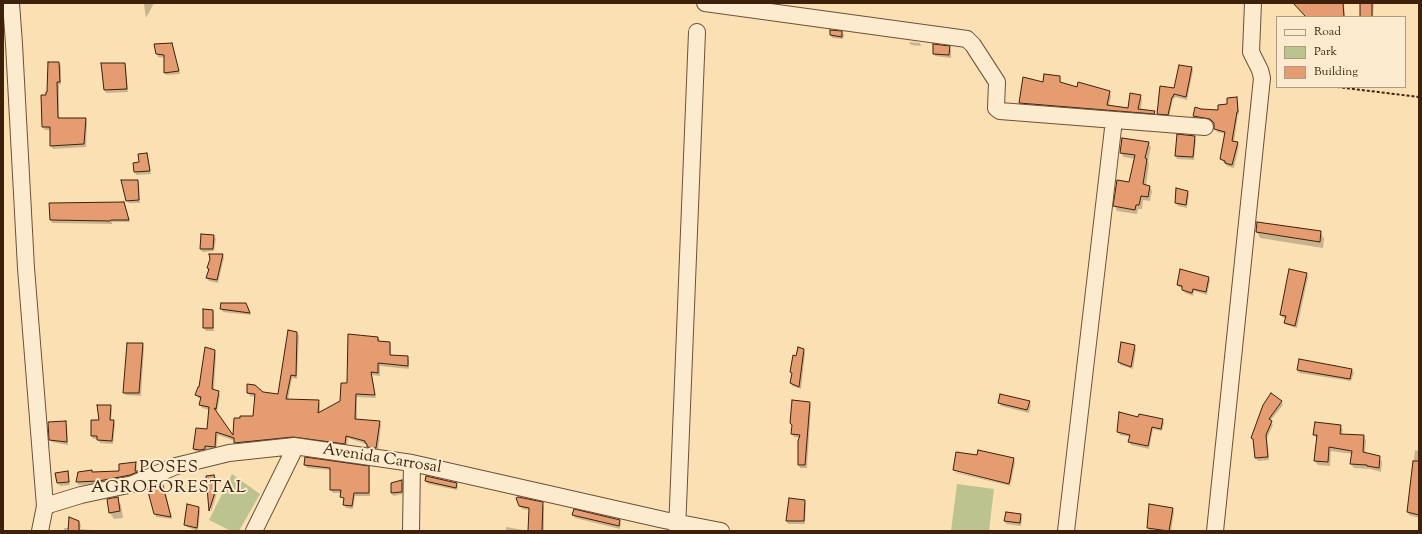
<!DOCTYPE html>
<style>
body{margin:0}
#map{position:relative;width:1422px;height:534px;overflow:hidden;background:#fbe0b4;font-family:"Sorts Mill Goudy",serif}
canvas{display:block}
.frame{position:absolute;inset:0;border:4px solid #3d210d;pointer-events:none}
.legend{position:absolute;left:1276px;top:16px;width:130px;height:72px;box-sizing:border-box;background:#fcebce;border:1px solid #b09a81;margin:0;padding:5px 7px;list-style:none;font-size:12px;color:#3d210d}
.legend li{display:flex;align-items:center;gap:8px;height:20px}
.legend b{width:20px;border:1px solid #b09a81}
</style>
<div id="map">
<canvas width="1422" height="534"></canvas>
<div class="frame"></div>
<ul class="legend">
<li><b style="height:5px;background:#fcebce"></b>Road</li>
<li><b style="height:11px;background:#bcc38f"></b>Park</li>
<li><b style="height:11px;background:#e59c70"></b>Building</li>
</ul>
</div>
<script>
const ctx = document.querySelector('canvas').getContext('2d');
ctx.lineJoin = 'round';
function fill(path, color) { ctx.fillStyle = color; ctx.fill(path, 'evenodd'); }
const shape = rows => new Path2D(rows.map(r => 'M' + r).join(''));
function trace(path, color, width, dash) { ctx.strokeStyle = color; ctx.lineWidth = width; ctx.lineCap = dash ? 'butt' : 'round'; ctx.setLineDash(dash || []); ctx.stroke(path); }
function drawText(font, color, halo, rows, align = 'center') {
  ctx.font = font + ' "Sorts Mill Goudy",serif'; ctx.lineWidth = 4; ctx.setLineDash([]); ctx.textBaseline = 'middle'; ctx.strokeStyle = halo; ctx.fillStyle = color; for (const [text, x, y, turn = 0] of rows) {
    ctx.save(); ctx.translate(x, y); ctx.rotate((+turn || 0) * Math.PI / 180); ctx.textAlign = isNaN(turn) ? turn : align; if (halo) ctx.strokeText(text, 0, 0); ctx.fillText(text, 0, 0); ctx.restore();
  }
}
fill(shape([
 [232,474,260,494,239,531,231,531,209,520],
 [957,484,994,489,989,531,951,531]
]), '#bcc38f');
fill(shape([
 [140,3,154,3,146,18,144,4],
 [1295,3,1344,3,1345,17,1306,17],
 [1361,3,1374,3,1373,17,1361,17],
 [842,32,844,35,843,39,832,38,831,35],
 [909,42,920,43,921,46,911,45],
 [172,44,180,74,166,75,165,72,165,58,158,57,155,45],
 [950,47,951,50,951,58,935,56,934,53],
 [59,63,61,66,61,85,59,84,59,119,85,119,87,122,86,147,53,149,51,146,51,130,45,130,43,127,47,96],
 [125,64,126,67,128,92,106,93,105,90],
 [1192,68,1193,71,1187,100,1175,97,1174,99,1173,99,1169,117,1159,116,1158,114],
 [1059,77,1061,83,1078,88,1109,92,1111,96,1109,106,1129,109,1140,96,1142,99,1141,110,1154,112,1156,116,1022,106,1020,103,1044,83],
 [1236,98,1238,101,1239,115,1238,114,1234,142,1238,143,1239,146,1234,168,1227,166,1221,159,1226,134,1217,132,1215,124,1213,122,1195,119,1194,116,1196,108,1219,111],
 [1194,137,1196,140,1194,160,1177,159,1176,156],
 [1148,143,1151,147,1148,161,1149,164,1146,186,1150,187,1152,191,1150,201,1143,200,1142,209,1138,209,1137,214,1117,211,1115,206,1130,183,1135,159,1123,157,1121,152],
 [147,154,148,157,151,174,136,175,135,172,134,164,140,163],
 [137,181,139,184,140,203,129,203,127,200],
 [1188,192,1189,195,1187,208,1178,206,1176,203],
 [124,203,130,222,112,222,112,224,52,223,51,220],
 [1257,232,1321,232,1324,239,1323,248,1260,238],
 [214,236,216,239,214,251,202,252,201,249],
 [211,255,223,255,224,258,218,283,209,281,207,278,209,271,208,268,211,259],
 [1306,274,1308,277,1297,328,1287,325,1285,322,1286,318,1283,318,1281,314],
 [1209,278,1210,281,1207,295,1194,291,1193,296,1185,293,1183,288,1179,287,1178,284],
 [248,307,251,315,223,312,221,309],
 [212,311,214,314,214,331,206,331,204,328],
 [297,333,299,336,297,379,292,378,288,400,318,401,320,404,320,413,341,401,348,384,378,338,380,341,389,343,391,346,391,356,407,357,409,360,409,369,380,366,380,376,372,375,376,398,357,397,357,420,379,422,381,425,378,451,370,450,366,444,348,438,347,447,237,446,235,441,218,435,216,450,207,449,206,452,196,452,194,449,208,431,209,410,202,408,200,405,202,399,198,398,196,394,200,388,214,351,216,354,214,391,218,392,220,395,217,412,214,411,234,438,254,417,255,397,250,396,248,393,279,395],
 [143,344,144,347,141,396,126,395,124,392],
 [1134,346,1136,349,1133,369,1120,365,1119,362],
 [804,350,805,353,801,389,792,386,791,383,793,375,791,372,796,357],
 [1300,360,1352,370,1354,373,1351,381,1299,373,1298,370],
 [809,402,811,405,807,468,800,468,799,465,800,438,794,437,792,434],
 [999,402,1029,402,1031,405,1029,413,1001,406],
 [1281,402,1283,405,1270,421,1273,425,1267,438,1269,460,1258,461,1256,458,1254,441,1252,438],
 [110,406,112,409,111,421,113,421,115,424,113,444,100,443,98,439,93,439,92,436],
 [1139,418,1162,420,1164,423,1162,431,1153,429,1149,449,1131,445,1129,442,1131,437,1120,435,1118,432],
 [65,422,67,425,68,445,52,442,50,439],
 [1340,426,1343,430,1342,435,1364,436,1366,441,1365,454,1379,457,1382,462,1381,472,1370,469,1354,468,1351,464,1352,454,1331,451,1330,466,1318,465,1315,461,1317,439,1314,435],
 [1415,450,1419,451,1419,518,1409,515,1408,512],
 [957,453,1013,459,1015,462,1011,483,955,470,955,471,954,470],
 [306,458,369,467,370,470,370,496,355,496,353,509,346,508,344,505,345,501,342,499,348,500,342,497,342,498,341,497,342,493,333,493,331,490,331,470,307,468,305,465],
 [135,463,137,466,136,472,139,472,141,474,101,484,79,485,77,482,92,473,120,472],
 [68,472,69,475,70,485,60,486,58,483],
 [955,472,1011,485,1011,486,956,473],
 [214,476,218,490,211,512,207,477],
 [402,481,403,484,403,494,393,496,392,493,392,484],
 [426,481,456,484,458,487,457,490,428,484],
 [162,484,164,486,172,519,156,517,155,514],
 [117,498,121,505,123,518,114,519,110,513,108,500],
 [805,501,806,504,805,524,788,524,787,521],
 [542,503,544,506,544,531,529,531,530,510,522,509,520,506],
 [198,508,200,511,198,531,187,527,185,524],
 [1173,509,1174,512,1171,531,1150,531,1148,528],
 [1006,513,1020,515,1022,518,1021,526,1006,524,1005,521],
 [573,515,620,521,621,524,620,529,575,518],
 [79,522,81,525,80,529,92,530,92,531,64,531,64,528,69,528],
 [506,527,529,531,506,531]
]), '#0003');
const building = shape([
 [1293,3,1343,3,1344,17,1306,17,1293,3],
 [1360,3,1372,3,1372,17,1360,17,1360,3],
 [830,30,842,31,842,37,830,35,830,30],
 [172,43,179,71,164,73,164,55,156,54,154,44,172,43],
 [933,44,950,46,949,55,933,54,933,44],
 [48,62,59,62,60,82,57,82,58,118,86,118,84,144,50,146,50,127,42,127,41,95,46,95,46,92,47,92,48,62],
 [101,63,125,63,127,89,104,90,101,63],
 [1179,65,1192,67,1186,97,1174,94,1173,97,1172,97,1168,115,1157,114,1160,86,1174,88,1179,65],
 [1044,74,1060,76,1060,82,1077,87,1078,82,1110,91,1107,105,1128,108,1130,93,1141,95,1138,109,1155,111,1154,114,1019,103,1023,77,1043,82,1044,74],
 [1237,97,1238,112,1237,112,1232,141,1238,142,1232,165,1225,163,1225,161,1220,159,1225,132,1214,129,1214,123,1210,119,1193,116,1195,107,1201,109,1218,110,1218,105,1227,104,1227,98,1237,97],
 [1177,134,1195,136,1193,157,1175,156,1177,134],
 [1122,138,1149,142,1145,158,1147,159,1143,184,1150,186,1148,197,1141,196,1139,205,1136,205,1135,210,1113,206,1117,180,1129,182,1135,155,1120,153,1122,138],
 [147,153,150,171,134,172,133,163,139,162,138,154,147,153],
 [121,180,138,180,139,200,126,201,121,180],
 [1176,188,1188,191,1186,205,1175,203,1176,188],
 [124,202,129,220,111,220,110,221,50,220,49,203,124,202],
 [1257,222,1321,231,1320,242,1256,232,1257,222],
 [201,234,214,235,213,249,200,249,201,234],
 [209,254,223,254,217,280,206,278,209,269,207,268,210,259,209,254],
 [1180,269,1209,277,1206,292,1193,289,1192,293,1182,290,1182,286,1177,285,1180,269],
 [1289,269,1307,273,1295,326,1284,323,1286,316,1280,315,1289,269],
 [221,303,246,303,250,313,220,309,221,303],
 [203,309,213,310,213,328,203,328,203,309],
 [288,330,297,332,296,376,291,375,286,399,319,400,318,413,340,401,341,383,347,383,348,334,378,337,378,341,390,342,390,355,408,356,408,366,378,363,378,373,371,372,375,395,356,394,355,419,380,421,376,448,367,447,367,444,365,443,365,441,346,436,345,444,293,437,234,443,234,438,216,432,215,447,205,446,205,449,200,450,193,449,196,428,207,429,209,407,199,405,201,397,195,395,198,387,199,387,205,347,215,350,212,389,219,391,216,409,214,408,233,435,234,418,240,418,240,416,253,416,255,394,247,393,247,384,255,385,263,392,278,394,288,330],
 [1121,342,1135,345,1131,367,1118,362,1121,342],
 [127,343,143,343,139,393,123,393,127,343],
 [798,347,804,349,799,387,790,383,792,373,790,372,793,355,796,356,798,347],
 [1299,359,1352,369,1350,379,1297,370,1299,359],
 [1271,393,1282,401,1269,419,1272,421,1266,435,1268,457,1255,458,1253,439,1251,438,1263,405,1271,393],
 [1000,394,1030,401,1027,410,998,403,1000,394],
 [792,400,810,402,805,465,798,465,798,441,800,435,791,434,792,425,790,423,792,400],
 [97,405,111,405,110,420,114,420,112,441,97,440,97,436,91,436,91,420,99,420,97,405],
 [1119,412,1138,417,1139,414,1163,419,1161,429,1152,427,1148,446,1128,442,1130,435,1117,432,1119,412],
 [66,421,67,442,49,440,48,422,66,421],
 [1315,422,1341,425,1340,434,1364,435,1363,452,1380,456,1379,468,1367,466,1367,465,1350,464,1352,451,1329,447,1328,462,1314,461,1317,435,1313,435,1315,422],
 [978,450,1014,458,1009,484,953,470,956,452,977,455,978,450],
 [305,457,369,466,369,493,354,493,352,506,343,505,344,498,340,497,341,490,330,490,330,468,304,465,305,457],
 [1413,461,1419,461,1419,515,1407,512,1413,461],
 [136,462,135,471,140,471,130,475,99,481,76,482,78,472,92,470,92,472,119,471,119,464,136,462],
 [68,471,69,482,57,483,55,473,68,471],
 [214,475,217,486,209,511,206,476,214,475],
 [426,476,457,483,456,488,425,481,426,476],
 [402,480,402,492,391,493,391,483,402,480],
 [162,482,171,517,154,514,147,488,162,482],
 [118,497,120,511,109,513,107,499,118,497],
 [518,497,543,502,542,531,528,531,529,508,519,506,516,498,518,497],
 [789,498,805,500,804,521,786,521,789,498],
 [187,504,199,507,197,528,184,525,187,504],
 [1149,504,1173,508,1169,531,1147,528,1149,504],
 [574,509,620,520,619,526,572,515,574,509],
 [1006,512,1021,514,1020,523,1004,521,1006,512],
 [69,517,79,521,79,531,68,531,69,517]
]);
fill(building, '#e59c70');
trace(building, '#3d210d', 1);
const minor = shape([
 [11,3,14,44,26,268,45,506,40,531],
 [705,3,967,39,973,45,997,82,996,108,1000,111,1205,127],
 [45,506,81,495,133,484,176,466,229,453,294,446,412,463,664,520,721,531],
 [254,531,292,454,294,446],
 [411,531,412,463],
 [677,531,697,32],
 [1066,531,1114,120],
 [1215,531,1262,78,1260,70,1251,52,1253,3]
]);
trace(minor, '#6c5137', 18);
trace(shape([
 [1337,87,1419,97]
]), '#3d210d', 2, [3, 2]);
trace(minor, '#fcebce', 16);
drawText('16px', '#3d210d', '#fcebce', [
 ["Avenida Carrosal",382,460,9]
]);
ctx.letterSpacing = '1px';
drawText('17px', '#3d210d', '#fcebce', [
 ["POSES",169,469],
 ["AGROFORESTAL",169,489]
]);
ctx.letterSpacing = '0px';
</script>
